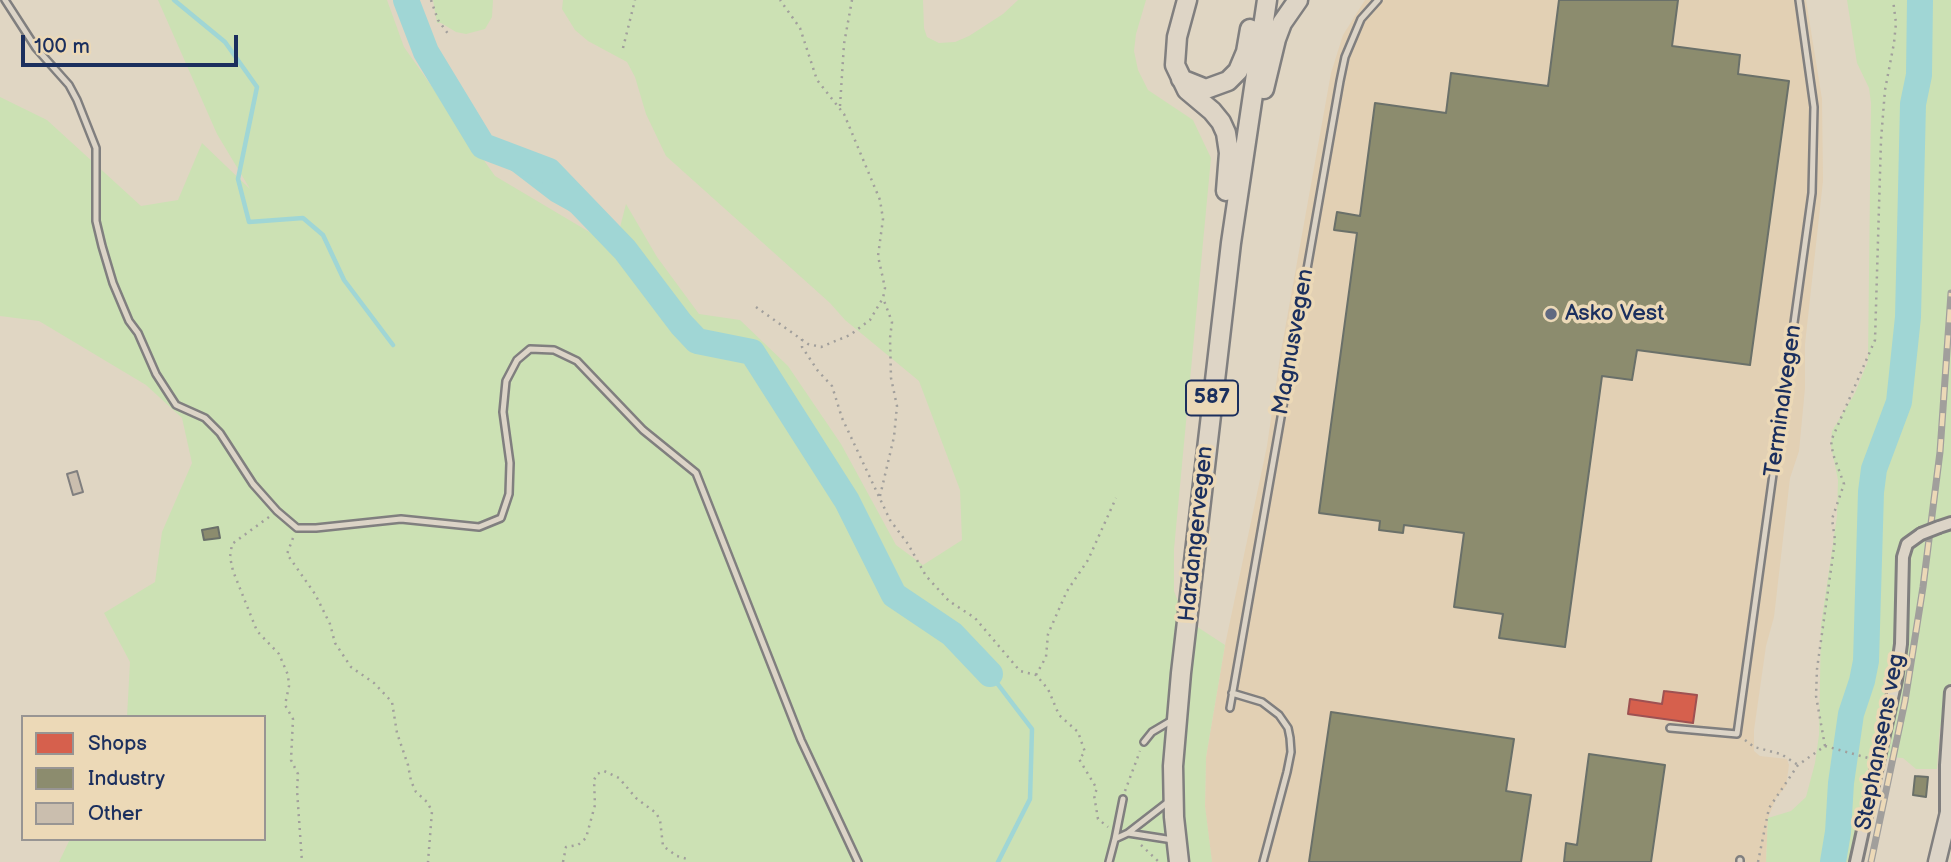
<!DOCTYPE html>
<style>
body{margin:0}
#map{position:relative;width:1951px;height:862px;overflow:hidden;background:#e0d6c3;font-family:"Balsamiq Sans",sans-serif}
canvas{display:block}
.legend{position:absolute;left:21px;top:715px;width:245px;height:126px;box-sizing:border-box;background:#ecd9b7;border:2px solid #989593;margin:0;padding:9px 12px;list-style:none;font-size:21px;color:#1b2f5e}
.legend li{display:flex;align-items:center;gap:14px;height:35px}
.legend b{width:35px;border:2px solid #989593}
.scale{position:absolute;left:21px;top:35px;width:217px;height:32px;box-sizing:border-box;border:4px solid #1b2f5e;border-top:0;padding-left:9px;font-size:21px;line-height:24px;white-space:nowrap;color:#1b2f5e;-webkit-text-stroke:5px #ecd9b7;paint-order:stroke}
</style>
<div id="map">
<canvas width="1951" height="862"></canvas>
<ul class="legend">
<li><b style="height:19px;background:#d6604d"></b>Shops</li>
<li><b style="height:19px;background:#8c8c6e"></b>Industry</li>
<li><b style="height:19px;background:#cabeae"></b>Other</li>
</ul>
<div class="scale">100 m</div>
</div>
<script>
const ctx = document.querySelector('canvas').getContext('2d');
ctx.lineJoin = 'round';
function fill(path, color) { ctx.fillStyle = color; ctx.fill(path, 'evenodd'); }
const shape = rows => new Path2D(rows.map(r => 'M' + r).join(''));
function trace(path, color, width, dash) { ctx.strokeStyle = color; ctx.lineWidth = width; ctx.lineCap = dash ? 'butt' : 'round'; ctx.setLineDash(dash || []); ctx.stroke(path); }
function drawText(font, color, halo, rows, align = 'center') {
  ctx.font = font + ' "Balsamiq Sans",sans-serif'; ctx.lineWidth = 7; ctx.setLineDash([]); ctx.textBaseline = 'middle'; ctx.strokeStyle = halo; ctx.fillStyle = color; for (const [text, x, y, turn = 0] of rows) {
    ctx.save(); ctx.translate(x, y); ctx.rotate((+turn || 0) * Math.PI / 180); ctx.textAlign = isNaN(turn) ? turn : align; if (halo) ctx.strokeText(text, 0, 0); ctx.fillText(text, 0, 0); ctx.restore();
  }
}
fill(shape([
 [1365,0,1806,0,1822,99,1823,181,1805,344,1805,388,1799,451,1790,478,1774,617,1766,646,1754,730,1754,751,1760,756,1787,759,1789,765,1786,786,1776,798,1768,818,1766,862,1212,862,1205,806,1206,757,1225,645,1267,446,1280,357,1331,73,1343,35]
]), '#e2d0b4');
fill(shape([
 [158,0,387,0,404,47,495,176,618,249,625,250,619,231,626,204,657,257,699,314,740,320,788,366,841,444,896,545,923,565,962,540,960,490,919,381,845,320,830,303,666,156,646,114,635,77,627,62,588,41,575,30,562,9,563,0,923,0,924,28,927,37,939,43,955,42,969,36,1003,14,1018,0,1146,0,1136,34,1134,51,1138,70,1148,90,1193,120,1211,158,1174,549,1174,591,1182,612,1199,628,1225,645,1206,757,1205,806,1212,862,59,862,70,839,264,839,264,717,127,717,130,662,104,613,155,582,162,532,192,463,182,418,146,385,39,321,0,316,0,97,47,120,141,206,178,200,202,143,250,189,217,134],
 [433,0,493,0,492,17,485,29,466,34,456,32,441,23,437,23],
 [1847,0,1951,0,1951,725,1940,726,1937,769,1916,769,1903,758,1890,757,1884,762,1869,835,1859,862,1766,862,1768,818,1791,811,1806,797,1815,763,1819,735,1821,625,1837,516,1838,480,1831,446,1832,431,1855,393,1868,361,1871,103,1869,88,1857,63]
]), '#cce1b4');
fill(shape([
 [483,146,507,151,526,159,583,195,606,214,625,250,619,248,569,211,551,201,491,155]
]), '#a0d6d5');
const shops = shape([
 [1664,691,1697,695,1693,723,1628,714,1630,699,1662,704,1664,691]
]);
fill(shops, '#d6604d');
trace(shops, '#9e5152', 2);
const industry = shape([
 [1559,0,1678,0,1672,46,1740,55,1738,74,1789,81,1750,365,1637,350,1632,380,1602,376,1565,647,1499,638,1503,614,1454,607,1464,533,1404,525,1403,533,1379,530,1380,521,1319,513,1357,233,1334,230,1337,212,1360,216,1375,103,1446,113,1451,73,1548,86,1559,0],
 [218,527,220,538,204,540,202,530,218,527],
 [1331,712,1514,739,1506,791,1531,795,1521,862,1309,862,1331,712],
 [1589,754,1665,765,1651,862,1564,862,1566,843,1577,845,1589,754],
 [1915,776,1928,777,1926,797,1913,795,1915,776]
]);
fill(industry, '#8c8c6e');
trace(industry, '#6a7069', 2);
trace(shape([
 [174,0,225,42,257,87,238,179,249,222,303,218,323,235,344,280,393,345],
 [990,674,1032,729,1030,799,998,862]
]), '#a0d6d5', 4.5);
trace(shape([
 [406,0,426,52,483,146,549,171,625,250,681,324,697,341,752,352,847,501,894,595,952,634,990,674],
 [1833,862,1838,832,1841,783,1851,714,1862,681,1866,661,1871,492,1874,469,1899,402,1908,317,1913,104,1919,75,1920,0]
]), '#a0d6d5', 26);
const building = shape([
 [77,471,83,492,73,495,67,474,77,471]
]);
fill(building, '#cabeae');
trace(building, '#807f7f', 2);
const lane = shape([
 [5,0,36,48,69,85,77,100,96,148,96,221,102,246,113,283,129,321,138,333,156,374,176,405,205,418,220,433,253,484,277,511,297,528,316,528,401,519,479,527,501,518,509,494,510,463,503,412,506,381,517,360,530,349,554,350,577,361,643,430,696,473,801,740,858,862],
 [1232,693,1262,702,1279,715,1288,728,1290,738,1291,752,1287,772,1263,862],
 [1230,708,1340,81,1345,57,1361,19,1378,0],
 [1670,728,1737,734,1812,193,1814,107,1799,0],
 [1144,742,1152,732,1174,719],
 [1123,799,1115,839,1128,833,1168,802],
 [1128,833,1173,840],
 [1109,862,1115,839],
 [1740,862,1740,860]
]);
const street = shape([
 [1939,527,1951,523],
 [1946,812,1946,765,1951,692],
 [1856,862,1896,680,1901,644,1903,557,1907,544,1921,534]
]);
const secondary = shape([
 [1937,862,1951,804]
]);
const primary = shape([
 [1187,0,1177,37,1175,65,1187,90,1212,111,1221,122,1226,133,1229,153,1226,191],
 [1181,79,1206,89,1228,81,1238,71,1246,52,1250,29],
 [1264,89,1276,39,1282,23,1298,0],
 [1179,862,1174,817,1173,766,1181,673,1231,243,1267,0]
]);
trace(lane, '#807f7f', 10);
trace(street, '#807f7f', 16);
trace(secondary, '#807f7f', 21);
trace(primary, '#807f7f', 23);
trace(shape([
 [431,0,438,20,449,35],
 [623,48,635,0],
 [840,106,844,44,852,0],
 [756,307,808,344,821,347,850,335,870,320,883,298,885,288,878,256,883,219,880,200,844,114,817,80,800,28,780,0],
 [802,339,802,347,818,371,832,386,842,418,890,520,908,544,926,576,949,601,975,618,1020,671,1036,675,1048,689,1059,715,1078,732,1085,752,1079,759,1097,789,1094,795,1098,819,1108,827],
 [880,496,894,437,897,406,891,378,890,338,892,322,883,298],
 [269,517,232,544,230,557,233,571,257,631,279,654,288,675,289,686,285,705,293,719,291,760,298,774,297,790,302,862],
 [293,538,287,554,315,594,330,624,335,643,351,667,374,683,392,702,397,733,408,765,411,781,416,792,427,802,432,811,428,862],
 [1036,675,1046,657,1048,634,1067,591,1088,560,1116,498],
 [1745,740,1754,747,1781,754,1798,765],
 [1825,746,1868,758],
 [1125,791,1140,751],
 [1141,845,1159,862],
 [563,862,566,847,578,845,586,838,595,805,594,780,597,774,604,771,619,778,636,798,656,813,660,820,663,846,677,856,687,859,688,862],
 [1758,862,1769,808,1798,765,1825,746,1816,696,1817,669,1833,555,1835,540,1832,519,1844,484,1833,454,1831,441,1875,340,1881,140,1885,90,1894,43,1896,23,1893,0]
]), '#a19f9c', 2.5, [2, 5]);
trace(lane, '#dcd4c7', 5);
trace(street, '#dcd4c7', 10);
trace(secondary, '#dcd4c7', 16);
trace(primary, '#ded5c6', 18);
const rail = shape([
 [1871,862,1905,701,1923,587,1940,452,1951,293]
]);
trace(rail, '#a19f9c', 7);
trace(rail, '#ecd9b7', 4.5, [13]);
const streetBridge = shape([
 [1921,534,1939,527]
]);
trace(streetBridge, '#807f7f', 16, []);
trace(streetBridge, '#dcd4c7', 10);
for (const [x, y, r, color] of [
 [1551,314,7,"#606981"]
]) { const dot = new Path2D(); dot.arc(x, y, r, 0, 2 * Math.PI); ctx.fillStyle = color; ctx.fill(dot); trace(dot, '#ecd9b7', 2.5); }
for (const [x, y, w] of [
 [1212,398,52]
]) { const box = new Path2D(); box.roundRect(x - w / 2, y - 17.5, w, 35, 5); ctx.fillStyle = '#ecd9b7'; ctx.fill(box); trace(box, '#1b2f5e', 2); }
drawText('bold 21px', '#1b2f5e', null, [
 ["587",1212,398]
]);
drawText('23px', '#1b2f5e', '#ecd9b7', [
 ["Asko Vest",1565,314]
], 'left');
drawText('23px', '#1b2f5e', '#ecd9b7', [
 ["Magnusvegen",1294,342,-80],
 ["Terminalvegen",1784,401,-82],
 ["Hardangervegen",1197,534,-84],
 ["Stephansens veg",1881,742,-79]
]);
</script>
